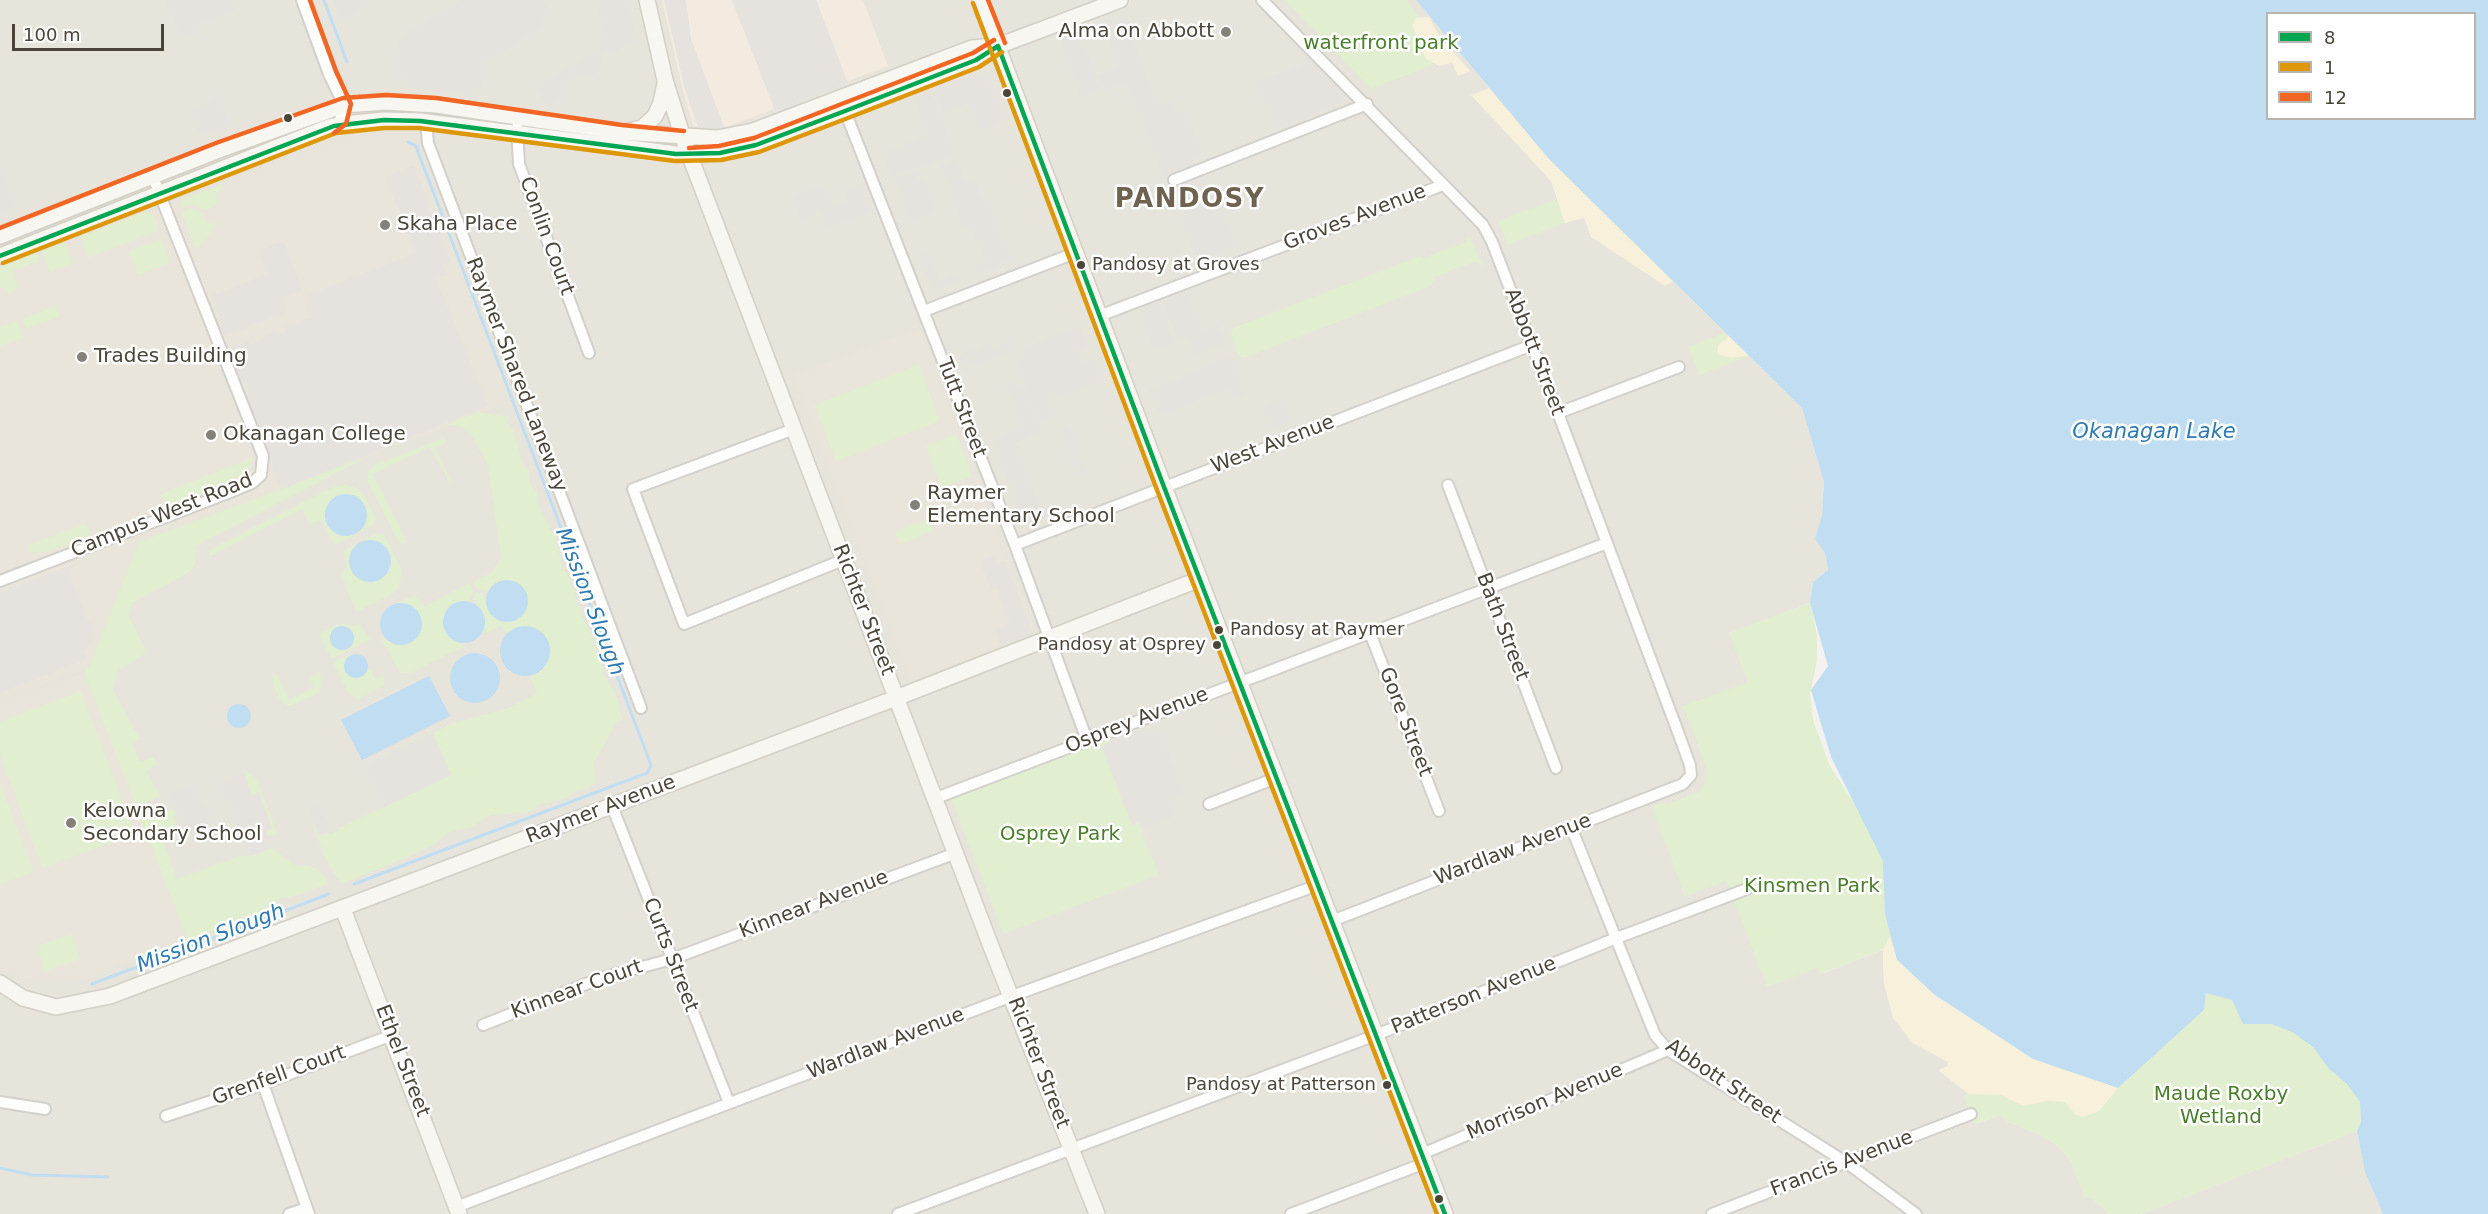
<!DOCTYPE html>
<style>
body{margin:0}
#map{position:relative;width:2488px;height:1214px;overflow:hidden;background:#f4f2ee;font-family:"DejaVu Sans",sans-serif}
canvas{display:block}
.legend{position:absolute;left:2266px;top:12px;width:210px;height:108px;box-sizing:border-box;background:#fff;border:2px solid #b7b4b0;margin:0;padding:8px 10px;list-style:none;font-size:18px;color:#4b4439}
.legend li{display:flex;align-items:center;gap:12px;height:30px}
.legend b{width:30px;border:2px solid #b7b4b0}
.scale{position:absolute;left:12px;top:24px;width:152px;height:27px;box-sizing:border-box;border:3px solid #4b4439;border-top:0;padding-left:8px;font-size:18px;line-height:21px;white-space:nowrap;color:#4b4439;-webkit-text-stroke:4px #fff;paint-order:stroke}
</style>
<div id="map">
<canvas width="2488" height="1214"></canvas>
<ul class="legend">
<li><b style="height:8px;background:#00a651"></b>8</li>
<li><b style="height:8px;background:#dd9709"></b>1</li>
<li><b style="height:8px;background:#f26522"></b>12</li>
</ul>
<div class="scale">100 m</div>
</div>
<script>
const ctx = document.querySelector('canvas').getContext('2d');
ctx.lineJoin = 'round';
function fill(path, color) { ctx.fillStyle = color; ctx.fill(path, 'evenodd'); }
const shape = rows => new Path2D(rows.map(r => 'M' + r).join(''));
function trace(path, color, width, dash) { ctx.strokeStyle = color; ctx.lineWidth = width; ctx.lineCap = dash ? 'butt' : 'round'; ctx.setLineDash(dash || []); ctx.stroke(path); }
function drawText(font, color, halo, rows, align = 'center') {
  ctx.font = font + ' "DejaVu Sans",sans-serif'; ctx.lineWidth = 5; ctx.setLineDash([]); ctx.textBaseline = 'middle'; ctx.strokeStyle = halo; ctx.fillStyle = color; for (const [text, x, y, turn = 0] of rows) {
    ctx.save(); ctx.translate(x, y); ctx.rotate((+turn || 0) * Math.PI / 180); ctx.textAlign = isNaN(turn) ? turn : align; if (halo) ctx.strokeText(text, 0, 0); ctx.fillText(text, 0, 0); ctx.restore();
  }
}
fill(shape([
 [0,0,1416,0,1549,159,1802,408,1824,482,1822,515,1815,539,1825,553,1828,570,1813,582,1810,603,1730,633,1748,682,1714,786,1685,896,1726,880,1819,968,1821,974,1883,950,1884,984,1913,1043,1948,1062,1948,1066,1939,1071,1969,1094,1964,1096,1975,1124,2000,1115,2008,1122,2039,1134,2057,1145,2071,1161,2085,1198,2091,1197,2109,1214,0,1214],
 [2357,1131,2365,1172,2383,1214,2141,1214]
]), '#e7e4dc');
fill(shape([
 [662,0,863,0,888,66,727,127,693,126,683,91]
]), '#f3ebdf');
fill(shape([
 [350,136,410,136,513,401,139,542,89,668,0,700,0,268],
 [921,328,1037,634,910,681,793,376],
 [84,673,188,941,72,982,37,982,0,970,0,704]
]), '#eae5da');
fill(shape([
 [1285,0,1407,0,1420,18,1445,60,1371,89],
 [223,184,218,192,217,205,204,210,193,205,179,207,183,199],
 [1568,195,1576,219,1507,245,1498,221],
 [192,208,202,213,207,222,211,224,218,222,199,249,194,246,182,212],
 [147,211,155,217,158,230,88,258,81,236],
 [1469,236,1483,266,1474,262,1435,277,1431,286,1418,291,1244,358,1238,355,1230,334,1233,328,1420,256,1421,259,1466,242],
 [161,239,170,262,138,275,129,251],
 [65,242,73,263,50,272,42,251],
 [36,253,39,261,13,271,18,287,15,290,7,293,3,288,0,288,0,267],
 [56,306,60,316,26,329,22,319],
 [17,321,23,338,0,346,0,327],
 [1724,333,1753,355,1699,375,1688,347],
 [919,365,940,421,836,461,814,405],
 [478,412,509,417,507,422,513,430,522,462,529,472,529,482,537,491,540,509,556,539,563,568,571,581,581,614,594,638,605,677,615,692,623,719,617,722,594,763,596,782,588,789,579,789,569,796,550,803,541,803,530,812,491,815,470,828,450,831,435,844,410,856,341,884,325,858,311,821,320,836,328,832,330,835,339,830,339,828,451,775,433,733,450,724,509,708,537,693,529,676,534,675,550,647,547,639,542,632,514,629,508,633,500,626,485,634,482,633,485,622,484,615,473,600,475,592,484,594,486,605,512,621,523,614,528,601,527,594,492,586,489,590,485,591,476,588,472,582,491,573,501,558,488,466,471,434,459,426,446,425],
 [956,434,972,476,941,487,926,446],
 [444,438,446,442,435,448,451,481,449,482,430,447,373,474,405,538,405,543,402,544,398,541,367,480,368,471,374,465],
 [369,456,196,546,195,565,190,572,133,603,128,614,146,651,143,655,118,670,113,690,140,739,132,744,140,762,153,757,158,764,146,771,161,797,139,805,144,820,174,809,175,812,174,817,176,825,160,834,177,879,240,856,251,856,272,848,294,865,310,866,317,869,326,878,328,884,289,898,278,898,278,903,266,911,249,915,188,941,84,673,89,667,139,542],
 [252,458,253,462,244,475,165,506,160,494],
 [346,485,356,488,365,496,376,519,372,526,344,541,334,545,321,520,310,525,302,509,213,555,209,555,209,551,213,548,327,490,337,486],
 [325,512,366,515,362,528,350,535,344,536,332,531,327,525],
 [928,519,933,531,900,544,895,532],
 [85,524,90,532,89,536,47,552,30,553,28,545],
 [378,533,385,536,401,569,401,578,397,590,391,595,356,612,341,573,347,570,343,551],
 [355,547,390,555,391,562,386,574,361,580,356,577,352,572,349,559],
 [470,583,473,591,469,601,462,601,456,641,462,642,464,646,411,673,400,673,381,638,393,643,412,642,421,631,422,624,418,611,406,604,395,604,414,595,425,606],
 [1810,603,1817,635,1817,660,1810,694,1813,720,1829,764,1890,861,1901,943,1820,974,1818,968,1767,987,1726,881,1685,896,1651,806,1662,803,1668,804,1699,792,1706,781,1708,772,1685,711,1681,707,1748,682,1729,633],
 [346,624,350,626,360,624,370,640,331,659,319,634,336,625],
 [350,654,344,665,367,673,370,669,376,679,384,675,384,686,359,698,349,695,333,662],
 [273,673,278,676,289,700,314,688,309,678,320,673,322,680,322,688,318,693,293,705,287,705,281,702,273,685],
 [81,691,135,834,42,868,0,755,0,722],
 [1107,739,1159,875,1003,934,951,798],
 [243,771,249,772,257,780,277,832,274,835,268,836,266,832,272,829,258,792,252,795],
 [0,782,34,872,0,884],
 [71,934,80,959,45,971,37,946],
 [2206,992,2232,1000,2244,1024,2271,1024,2292,1032,2314,1048,2328,1068,2347,1084,2360,1102,2361,1122,2357,1131,2141,1214,2109,1214,2091,1197,2085,1199,2071,1161,2057,1145,2039,1134,2008,1122,2000,1115,1974,1124,1964,1096,2009,1079,2060,1101,2099,1111,2118,1088,2204,1010]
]), '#e1eecf');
fill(shape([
 [1429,17,1440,37,1470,71,1458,76,1452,63,1439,66,1425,58,1412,25,1416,18],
 [1489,88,1549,159,1673,281,1665,286,1591,237,1584,218,1565,223,1551,181,1471,95],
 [1730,331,1753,355,1731,358,1717,354,1718,345,1727,338],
 [1890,936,1897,960,1936,997,2033,1059,2118,1088,2098,1112,2082,1117,2075,1114,2065,1102,2047,1101,2023,1106,2001,1095,1969,1094,1939,1070,1948,1066,1948,1062,1913,1043,1893,1018,1884,984,1883,950]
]), '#f7f0da');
fill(shape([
 [168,0,232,0,236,9,195,26,197,32,182,38,166,3],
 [333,0,363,0,365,5,357,9,358,13,341,21],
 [461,0,542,0,546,7,540,29,485,62,482,88,472,87,471,96,403,87,404,78,394,77,399,42,407,33],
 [596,0,628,0,637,46,618,48,617,52,603,51,600,68,593,74,580,73,560,88,563,98,548,107,537,87,593,52,605,38],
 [664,0,686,0,691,39,724,127,699,130,685,90],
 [732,0,816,0,848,83,775,111],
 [1124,18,1158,106,1172,102,1177,114,1185,111,1202,154,1193,157,1199,172,1207,170,1219,201,1211,204,1215,215,1224,212,1236,245,1197,260,1126,82,1104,90,1099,76,1119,67,1104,26],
 [1079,33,1101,91,1081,98,1060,39],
 [1310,61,1342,96,1341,103,1277,129,1256,83],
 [974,71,978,78,987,75,1005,120,979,130,968,103,943,113,934,87],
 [931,89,954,154,891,177,882,153,928,135,913,96],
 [220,94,221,98,219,99,229,125,201,135,190,110,212,102,214,97],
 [956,158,965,183,974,180,982,199,985,198,1012,260,977,273,975,266,986,262,970,225,963,227,940,164],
 [0,163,15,206,0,212],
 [414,166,451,262,443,265,447,275,436,279,488,406,287,487,285,483,279,485,243,396,249,391,245,383,241,384,227,349,248,341,250,345,265,339,264,336,274,332,276,335,286,331,285,327,310,317,306,306,313,303,310,294,416,253,386,177],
 [919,169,922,175,915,178,916,182,924,180,936,211,910,221,894,178],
 [824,185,832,206,848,200,845,191,861,185,871,211,826,228,820,212,801,220,793,197],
 [283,241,303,290,282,298,287,312,224,336,221,328,223,326,211,296,267,274,259,254,261,249],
 [928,252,939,280,957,273,960,280,933,290,919,255],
 [1188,292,1202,331,1218,325,1225,343,1194,355,1187,337,1177,340,1163,301],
 [1158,301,1175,342,1154,350,1139,308],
 [1081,327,1087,345,1077,349,1082,363,1095,359,1104,381,1057,398,1054,392,1048,394,1047,402,1053,416,1039,422,1016,361,1025,358,1023,350,1029,346],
 [1010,341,1014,351,964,370,958,355,990,342,992,347],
 [1231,357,1245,393,1234,397,1230,388,1160,414,1150,389],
 [1015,382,1017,388,1024,386,1041,432,1015,443,1042,511,1055,507,1058,513,1026,525,993,440,1021,428,1006,385],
 [1282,398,1291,421,1270,428,1262,406],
 [1069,425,1077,441,1075,442,1077,449,1071,451,1076,463,1083,461,1087,472,1078,476,1060,429],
 [995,555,999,563,1005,561,1033,634,1001,646,995,630,1010,623,997,588,991,590,980,561],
 [76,563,70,569,69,574,95,637,84,651,86,659,0,693,0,592],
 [1148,728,1152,737,1161,733,1184,794,1174,798,1171,803,1174,816,1143,828,1140,822,1132,825,1101,746],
 [432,733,451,775,383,808,362,766],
 [243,772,251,795,259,792,272,829,265,832,272,848,251,856,229,801,226,802,218,782],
 [191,785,197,800,207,808,213,824,186,834,169,793],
 [319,804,332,829,321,835,308,809]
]), '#e6e3df');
fill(shape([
 [1416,0,2488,0,2488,1214,2383,1214,2365,1172,2357,1131,2361,1122,2360,1102,2347,1084,2328,1068,2314,1048,2292,1032,2271,1024,2243,1024,2232,1000,2206,993,2204,1010,2118,1088,2033,1059,1935,995,1897,960,1885,914,1883,861,1831,757,1811,690,1828,666,1810,603,1813,582,1828,570,1825,553,1815,539,1822,515,1824,482,1802,408,1549,159],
 [2268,14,2474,14,2474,118,2268,118],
 '325 515a21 21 0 1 1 42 0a21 21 0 1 1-42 0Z',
 '349 561a21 21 0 1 1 42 0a21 21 0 1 1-42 0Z',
 '486 601a21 21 0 1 1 42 0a21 21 0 1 1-42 0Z',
 '443 622a21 21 0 1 1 42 0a21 21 0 1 1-42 0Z',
 '380 624a21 21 0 1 1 42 0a21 21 0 1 1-42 0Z',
 '330 638a12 12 0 1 1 24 0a12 12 0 1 1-24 0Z',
 '500 651a25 25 0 1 1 50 0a25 25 0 1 1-50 0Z',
 '450 678a25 25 0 1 1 50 0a25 25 0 1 1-50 0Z',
 '344 666a12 12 0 1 1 24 0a12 12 0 1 1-24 0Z',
 [429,676,450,716,362,760,341,720],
 '227 716a12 12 0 1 1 24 0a12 12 0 1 1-24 0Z'
]), '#c0ddf1');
trace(shape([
 [324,0,347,62],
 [354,884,647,773,651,765,420,157,416,146,408,142],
 [92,984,329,894],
 [0,1168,32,1175,108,1177]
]), '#c0ddf1', 3);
const street = shape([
 [302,0,329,74,344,105,340,120,334,126],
 [1262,0,1483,225,1492,242,1558,413,1675,724,1690,765,1691,775,1683,784,1332,921],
 [845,111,1015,545,1087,740],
 [426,122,428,143,641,708],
 [517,127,519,164,589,353],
 [1174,180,1367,104],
 [924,311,1075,253],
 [1099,316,1443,185],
 [1558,413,1679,367],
 [794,429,633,489,684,624,843,560],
 [1448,485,1556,768],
 [1015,545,1532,345],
 [0,581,238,489,252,483,261,475,263,456,153,177],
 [1370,633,1439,811],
 [936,798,1607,543],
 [1209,804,1276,778],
 [612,806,729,1103],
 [1571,827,1655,1035,1668,1050,1847,1163,1916,1214],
 [483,1025,601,978,672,959,956,853],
 [263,1084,309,1214],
 [0,1102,45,1109],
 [166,1116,263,1084,392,1035],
 [1422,1154,1668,1050],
 [456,1207,1012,996,1318,885],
 [289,1214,307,1208],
 [898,1214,1376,1035,1614,939,1747,889],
 [1291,1214,1425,1163],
 [1712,1214,1971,1114]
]);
const secondary = shape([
 [647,0,665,80,683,138,992,949,1097,1214],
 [980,0,1164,487,1445,1214],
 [628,131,642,128,655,116,661,103,665,83],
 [0,236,219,150,344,105,386,102,436,105,621,132,717,138,753,131,972,48,995,46],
 [0,256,329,127,354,123,384,120,420,121,676,154,720,153,756,145,845,111,976,60,998,46,1120,0],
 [343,909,459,1214],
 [0,983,23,998,56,1007,110,996,896,698,1200,579]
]);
trace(street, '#d2d0cb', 14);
trace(secondary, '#d3cfc5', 18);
trace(street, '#fdfdfc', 10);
trace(secondary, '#f7f6f1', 15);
trace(shape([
 [998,46,1164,487,1445,1214],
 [0,256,334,126,384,120,420,121,676,154,720,153,756,145,845,111,976,60,998,46]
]), '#00a651', 4.5);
trace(shape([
 [973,3,1157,490,1437,1214],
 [3,263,336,133,384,128,419,128,675,161,721,160,759,152,848,118,979,67,1002,52]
]), '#dd9709', 4.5);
trace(shape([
 [310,0,336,71,351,104,346,124,334,133],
 [988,0,1005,43],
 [689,148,719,146,754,138,973,53,994,40],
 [0,228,216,143,343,98,386,95,436,98,622,125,684,131]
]), '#f26522', 4.5);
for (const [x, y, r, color] of [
 [1226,32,6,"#868178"],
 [1007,93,5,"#4b4439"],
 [288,118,5,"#4b4439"],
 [385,225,6,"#868178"],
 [1081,265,5,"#4b4439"],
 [82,357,6,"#868178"],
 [211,435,6,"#868178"],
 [915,505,6,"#868178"],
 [1219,630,5,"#4b4439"],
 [1217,645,5,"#4b4439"],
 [71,823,6,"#868178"],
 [1387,1085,5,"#4b4439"],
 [1439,1199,5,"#4b4439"]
]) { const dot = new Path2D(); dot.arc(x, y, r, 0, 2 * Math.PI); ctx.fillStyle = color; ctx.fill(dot); trace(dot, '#fff', 2); }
drawText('18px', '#4b4439', '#fff', [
 ["Pandosy at Groves",1092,265],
 ["Pandosy at Raymer",1230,630],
 ["Pandosy at Osprey",1206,645,"right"],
 ["Pandosy at Patterson",1376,1085,"right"]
], 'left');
drawText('20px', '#4b4439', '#fff', [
 ["Alma on Abbott",1214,32,"right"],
 ["Skaha Place",397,225],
 ["Trades Building",94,357],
 ["Okanagan College",223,435],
 ["Raymer",927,494],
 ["Elementary School",927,517],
 ["Kelowna",83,812],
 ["Secondary School",83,835]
], 'left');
drawText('20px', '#4a7f2a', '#fff', [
 ["waterfront park",1381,44],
 ["Osprey Park",1060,835],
 ["Kinsmen Park",1812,887],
 ["Maude Roxby",2221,1095],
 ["Wetland",2221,1118]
]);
drawText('20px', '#4b4439', '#fff', [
 ["Groves Avenue",1355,218,-21],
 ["Conlin Court",546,236,70],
 ["Abbott Street",1534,352,69],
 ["Raymer Shared Laneway",516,375,69],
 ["Tutt Street",961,408,69],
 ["West Avenue",1273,445,-21],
 ["Campus West Road",162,516,-22],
 ["Richter Street",863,610,69],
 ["Bath Street",1502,627,69],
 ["Osprey Avenue",1137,721,-21],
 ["Gore Street",1405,722,69],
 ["Raymer Avenue",601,810,-21],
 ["Wardlaw Avenue",1513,850,-21],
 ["Kinnear Avenue",814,905,-21],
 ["Curts Street",670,955,69],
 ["Kinnear Court",577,990,-20],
 ["Patterson Avenue",1474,996,-22],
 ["Wardlaw Avenue",886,1044,-21],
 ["Ethel Street",402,1061,69],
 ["Richter Street",1038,1063,69],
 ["Grenfell Court",279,1076,-20],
 ["Abbott Street",1723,1082,34],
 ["Morrison Avenue",1545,1102,-23],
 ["Francis Avenue",1842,1164,-21]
]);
drawText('italic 21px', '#2e7ab2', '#fff', [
 ["Okanagan Lake",2154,433],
 ["Mission Slough",589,602,69],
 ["Mission Slough",211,939,-21]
]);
ctx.letterSpacing = '1.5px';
drawText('bold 26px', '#6e6250', '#fff', [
 ["PANDOSY",1190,200]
]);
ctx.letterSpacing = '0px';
</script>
